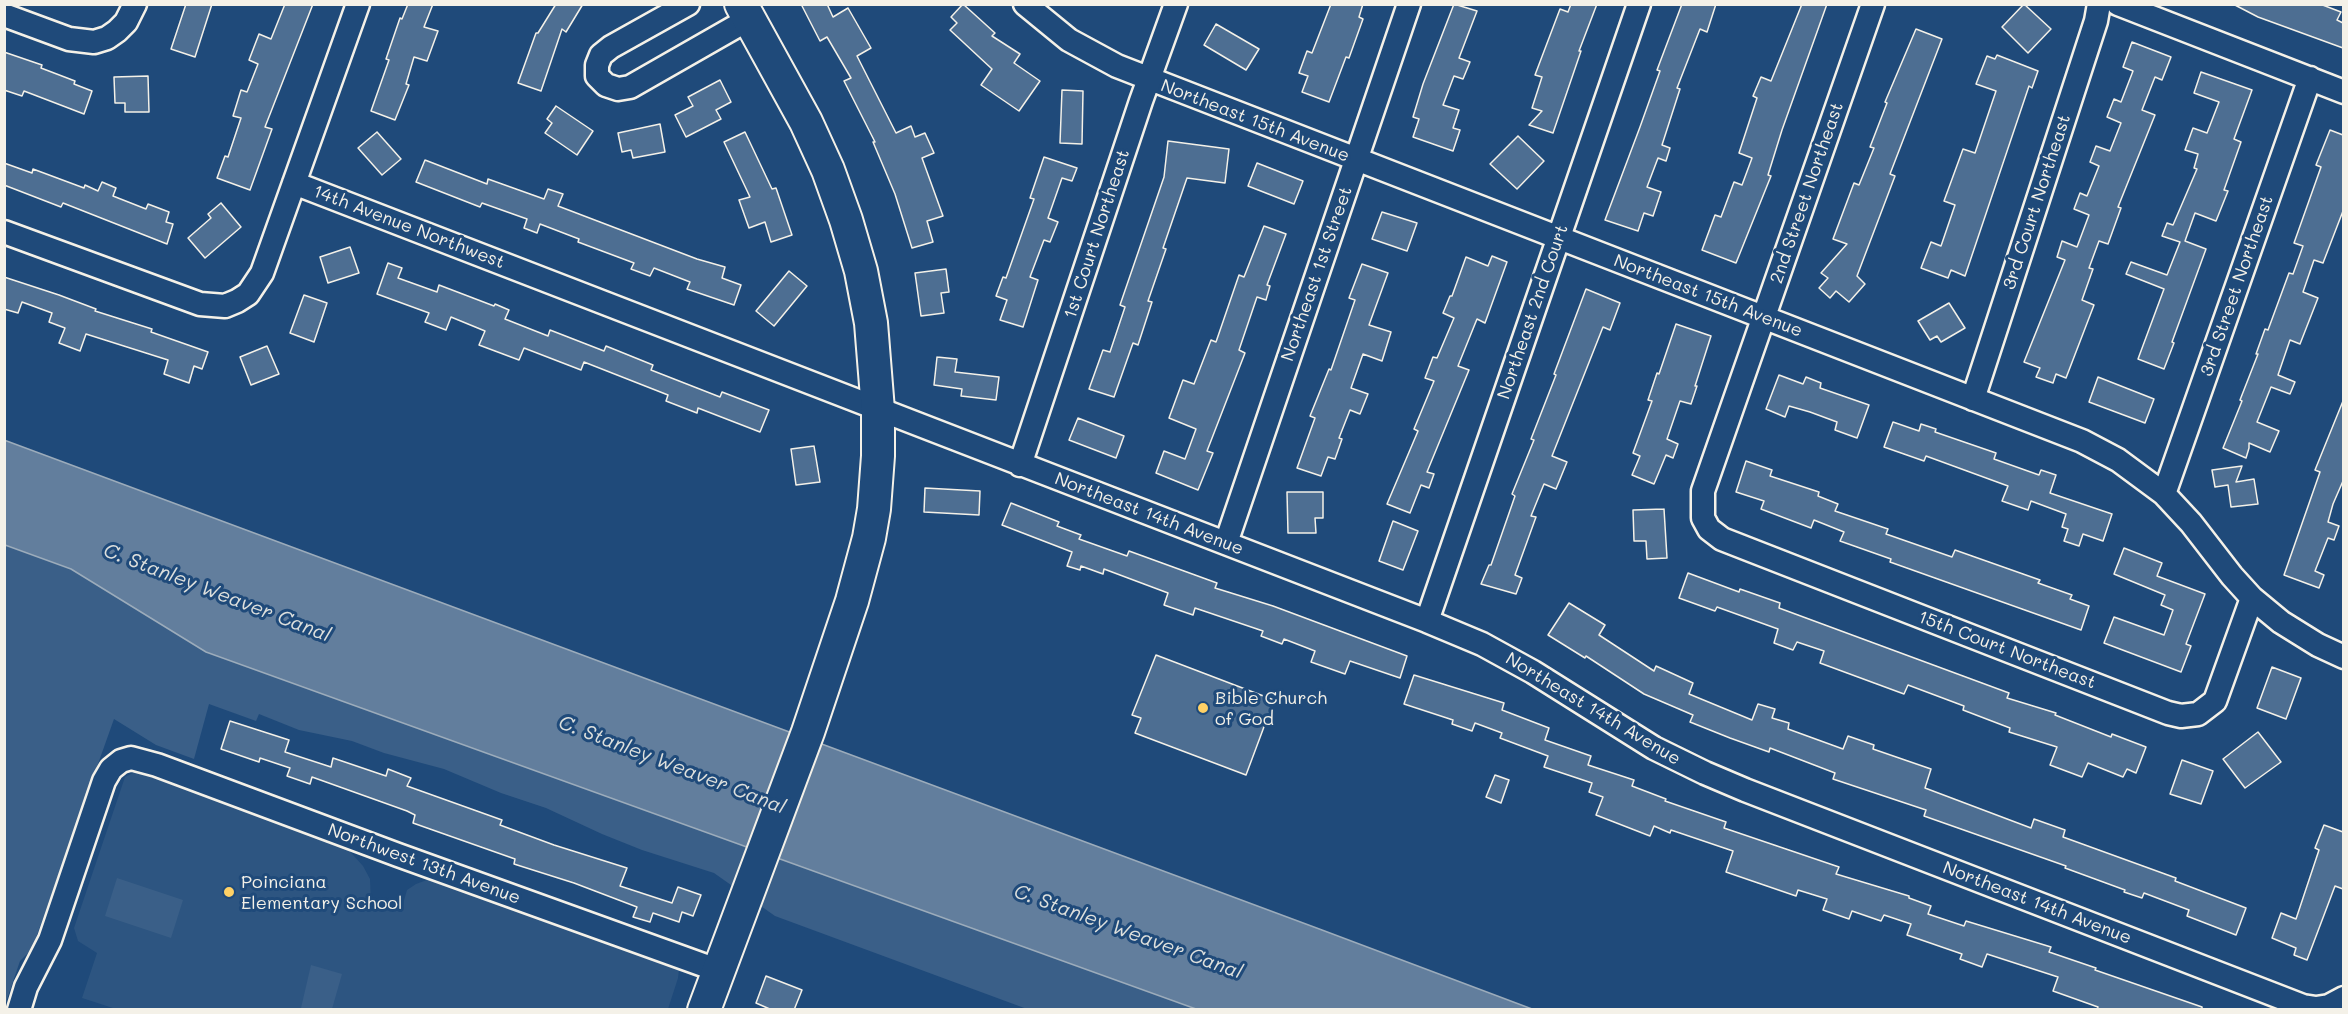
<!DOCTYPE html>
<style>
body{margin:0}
#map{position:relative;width:2348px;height:1014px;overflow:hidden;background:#1f4a7a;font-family:Mali,sans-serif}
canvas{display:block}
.frame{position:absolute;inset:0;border:6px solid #f4f1e8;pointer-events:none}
</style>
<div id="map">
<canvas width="2348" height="1014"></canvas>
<div class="frame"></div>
</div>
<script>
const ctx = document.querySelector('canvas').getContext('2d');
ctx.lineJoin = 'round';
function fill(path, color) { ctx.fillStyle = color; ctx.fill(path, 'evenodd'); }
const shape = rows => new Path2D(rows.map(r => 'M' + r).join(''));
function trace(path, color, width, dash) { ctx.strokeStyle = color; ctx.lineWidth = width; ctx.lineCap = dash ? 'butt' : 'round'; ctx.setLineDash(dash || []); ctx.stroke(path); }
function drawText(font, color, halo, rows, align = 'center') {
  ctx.font = font + ' Mali,sans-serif'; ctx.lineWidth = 6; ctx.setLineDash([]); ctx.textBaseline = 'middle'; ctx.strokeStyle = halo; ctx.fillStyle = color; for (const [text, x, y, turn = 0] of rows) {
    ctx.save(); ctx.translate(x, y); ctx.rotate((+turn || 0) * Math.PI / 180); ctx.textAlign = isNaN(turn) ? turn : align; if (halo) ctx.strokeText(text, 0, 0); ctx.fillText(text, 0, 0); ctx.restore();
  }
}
fill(shape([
 [133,773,155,775,345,846,363,866,370,879,371,903,401,911,407,890,416,884,427,880,441,880,677,965,679,969,678,978,668,1009,116,1009,82,998,97,953,78,941,74,928,125,777]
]), '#2d5581');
fill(shape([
 [5,545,71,569,206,652,1196,1009,1027,1009,775,916,714,873,642,850,602,834,546,808,501,793,444,769,384,753,352,741,299,730,259,714,256,721,209,704,194,759,156,745,114,719,32,949,20,961,5,1005],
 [117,878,183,900,171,938,105,916],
 [311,965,342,974,332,1009,301,1008]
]), '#3a5f88');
const water = shape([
 [4,440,1322,930,1532,1009,1196,1009,206,652,71,569,5,545,4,440]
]);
fill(water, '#627e9d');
trace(water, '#9cacbb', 1.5);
const building = shape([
 [186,4,212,4,195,57,171,49,186,4],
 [285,4,313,4,265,127,272,129,250,190,217,178,225,156,228,157,241,118,233,116,241,90,247,92,258,64,249,60,259,34,271,39,285,4],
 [408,4,433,4,424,27,438,31,427,61,414,57,406,84,409,85,395,120,371,111,389,60,386,59,400,18,402,19,408,4],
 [556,4,583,4,566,32,562,29,541,91,518,83,536,33,538,33,556,4],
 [801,4,827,4,833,17,848,8,871,48,857,56,896,133,911,126,915,137,925,133,934,153,922,158,943,216,927,221,933,242,912,248,895,194,873,142,875,142,844,81,851,78,827,37,820,41,801,4],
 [963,4,995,33,992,36,1020,54,1014,63,1040,81,1019,111,981,85,992,69,950,30,957,23,951,17,963,4],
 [1331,4,1363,4,1359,17,1363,19,1349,58,1346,57,1329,102,1302,92,1308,76,1299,73,1307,51,1312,53,1331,4],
 [1454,4,1477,11,1459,58,1470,62,1463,79,1454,76,1443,105,1459,110,1453,128,1460,130,1453,151,1413,137,1419,119,1413,117,1423,84,1454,4],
 [1571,4,1597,4,1579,51,1581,51,1553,133,1529,125,1542,111,1532,108,1542,77,1535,75,1560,9,1568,12,1571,4],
 [1682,4,1716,4,1707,32,1700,29,1677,88,1680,89,1662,145,1670,148,1666,161,1658,158,1647,187,1661,192,1653,216,1644,213,1638,231,1605,220,1640,127,1660,71,1657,70,1682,4],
 [1802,4,1827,4,1782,130,1768,175,1771,176,1736,263,1702,250,1715,215,1721,217,1734,182,1742,185,1752,158,1739,153,1757,98,1753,96,1761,77,1771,81,1802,4],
 [2024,4,2051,29,2028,53,2002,27,2024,4],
 [2233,4,2320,4,2341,12,2337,20,2343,23,2343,48,2258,17,2233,4],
 [1216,24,1259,49,1246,70,1204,45,1216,24],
 [1916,29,1942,39,1890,174,1895,176,1857,276,1865,284,1849,302,1836,291,1830,298,1819,288,1828,278,1821,273,1847,244,1833,239,1854,183,1859,185,1874,148,1870,147,1887,103,1885,102,1916,29],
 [2132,42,2171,57,2162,80,2155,77,2142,110,2155,115,2118,207,2121,208,2108,244,2099,241,2089,268,2093,269,2082,300,2094,305,2066,378,2056,374,2053,383,2036,377,2040,368,2024,362,2065,260,2057,257,2062,241,2077,247,2089,215,2074,209,2080,193,2087,196,2099,166,2090,162,2096,146,2110,151,2121,123,2107,117,2114,99,2121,102,2133,71,2123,67,2132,42],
 [4,52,42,65,41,68,75,81,74,84,92,91,84,114,24,91,22,96,4,90,4,52],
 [1997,55,2038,71,2032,88,2029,86,1965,276,1951,270,1948,278,1921,268,1931,242,1941,246,1955,205,1944,201,1963,149,1975,153,1996,91,1976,84,1987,56,1995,59,1997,55],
 [2201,72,2252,90,2234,139,2241,142,2224,190,2228,191,2216,221,2195,213,2185,241,2206,249,2172,342,2174,343,2164,369,2138,359,2164,289,2126,274,2131,262,2167,275,2180,242,2162,236,2167,223,2173,225,2197,169,2194,168,2198,154,2185,150,2193,128,2207,133,2219,102,2194,93,2201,72],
 [148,76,149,112,125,112,125,103,115,103,114,77,148,76],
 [720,80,731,102,716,110,721,119,686,137,675,115,693,106,688,97,720,80],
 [1062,90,1083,91,1082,144,1060,143,1062,90],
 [556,106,593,131,577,155,545,133,552,123,547,119,556,106],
 [660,124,665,152,633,158,631,150,622,152,618,133,660,124],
 [2330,130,2343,135,2343,211,2323,263,2314,260,2303,292,2318,298,2300,344,2290,340,2278,375,2295,382,2290,394,2271,387,2257,422,2279,431,2270,452,2249,443,2249,448,2246,458,2223,448,2242,401,2240,400,2258,354,2256,354,2265,329,2268,330,2289,273,2293,274,2303,246,2294,243,2321,167,2316,165,2330,130],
 [377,132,401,159,382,175,358,148,377,132],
 [745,132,772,189,776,188,792,235,771,242,765,222,749,228,739,200,750,197,724,142,745,132],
 [1518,136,1544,161,1517,189,1490,164,1518,136],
 [1168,141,1229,149,1225,183,1187,178,1163,248,1166,249,1148,301,1152,302,1138,345,1133,343,1114,397,1089,389,1103,350,1110,352,1125,307,1120,305,1164,177,1168,141],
 [1044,157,1077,168,1072,181,1062,178,1048,218,1058,222,1050,242,1044,240,1030,277,1038,280,1023,327,1000,320,1007,300,996,296,1003,277,1006,278,1034,199,1030,198,1044,157],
 [425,160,487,184,488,179,544,199,548,189,563,194,558,206,697,259,725,267,722,278,741,285,734,305,687,289,690,282,654,268,650,276,631,269,634,263,578,242,579,239,540,224,537,233,524,228,527,219,482,203,480,207,416,182,425,160],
 [4,163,32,173,33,169,84,188,85,185,98,191,102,182,116,188,113,196,146,209,148,204,169,212,166,222,173,224,167,244,63,203,61,207,4,185,4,163],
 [1257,163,1303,181,1294,204,1248,186,1257,163],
 [221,203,241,227,205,258,188,238,211,218,208,214,221,203],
 [1382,212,1417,223,1407,251,1372,239,1382,212],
 [1264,226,1286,234,1267,285,1270,286,1266,300,1257,297,1239,350,1245,353,1207,451,1213,453,1198,490,1156,473,1164,451,1185,459,1196,429,1169,418,1183,380,1194,384,1211,340,1216,342,1239,275,1244,277,1264,226],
 [350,247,359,273,328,283,320,257,350,247],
 [1492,256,1507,262,1485,323,1477,319,1458,366,1469,370,1427,472,1434,474,1429,488,1421,485,1410,513,1387,504,1418,431,1414,429,1434,381,1425,378,1433,357,1437,358,1454,318,1443,313,1450,296,1452,296,1466,257,1488,266,1492,256],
 [388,263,402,268,398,278,437,292,439,285,494,306,495,304,509,310,505,319,548,336,550,330,604,351,606,346,653,365,651,370,720,397,722,392,769,410,760,432,698,408,697,413,666,401,668,395,584,362,581,370,524,348,519,360,479,345,485,331,451,317,446,330,425,322,429,313,377,294,388,263],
 [1362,264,1388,273,1369,325,1391,332,1382,361,1363,354,1351,388,1368,394,1360,414,1350,410,1339,438,1342,439,1335,459,1328,457,1321,476,1297,468,1315,418,1310,416,1329,369,1331,370,1355,300,1349,298,1362,264],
 [946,269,949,292,941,293,944,313,921,316,915,273,946,269],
 [789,271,807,286,774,326,756,311,789,271],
 [4,277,59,295,96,309,95,311,152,329,151,332,208,352,202,369,194,366,189,383,164,374,168,360,86,334,80,351,59,343,65,328,49,322,52,313,22,302,18,313,4,309,4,277],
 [1586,289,1620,303,1610,330,1603,327,1552,456,1567,462,1556,489,1544,484,1531,516,1536,517,1515,575,1522,578,1516,594,1481,584,1489,565,1491,565,1515,496,1512,494,1534,440,1531,439,1556,375,1554,374,1586,289],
 [304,295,327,303,314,342,290,333,304,295],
 [1949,303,1965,328,1941,342,1937,336,1930,340,1918,321,1949,303],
 [1676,324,1711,336,1695,386,1697,386,1691,404,1680,401,1667,439,1678,444,1673,458,1666,455,1654,484,1632,475,1640,456,1633,453,1652,401,1648,400,1657,373,1659,374,1676,324],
 [267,346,279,374,251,385,240,357,267,346],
 [937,357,957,359,955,372,999,377,996,400,961,396,962,389,934,385,937,357],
 [1779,375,1803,384,1806,377,1821,383,1820,388,1869,405,1857,438,1835,430,1837,422,1810,412,1789,406,1785,417,1766,409,1779,375],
 [2098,377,2154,399,2145,423,2089,402,2098,377],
 [2343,401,2343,481,2333,504,2328,522,2339,526,2334,540,2328,538,2315,571,2324,575,2319,588,2284,575,2320,472,2315,470,2343,401],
 [1078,418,1124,436,1116,458,1069,440,1078,418],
 [1893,422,1919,431,1921,424,1936,429,1935,432,1996,453,1994,459,2039,475,2041,470,2056,475,2050,493,2112,514,2103,541,2083,534,2079,546,2064,541,2068,529,2062,527,2066,514,2031,501,2028,510,2002,501,2008,486,1926,456,1924,461,1884,447,1893,422],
 [814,446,820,482,796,485,791,449,814,446],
 [1746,461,1772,470,1770,476,1819,492,1818,496,1838,504,1835,511,1888,529,1886,534,1952,557,1955,550,2040,580,2038,583,2072,595,2070,599,2089,606,2081,630,1890,562,1891,559,1840,541,1844,532,1814,520,1811,528,1761,509,1764,501,1736,492,1746,461],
 [2242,466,2236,482,2254,479,2258,504,2231,507,2228,485,2215,487,2212,470,2242,466],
 [925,488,980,491,979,515,924,512,925,488],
 [1287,492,1323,492,1323,518,1315,518,1316,533,1288,533,1287,492],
 [1011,503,1059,522,1057,526,1081,535,1079,539,1127,556,1129,551,1217,583,1215,588,1273,606,1407,656,1400,678,1350,661,1345,674,1311,662,1315,651,1284,639,1282,644,1261,636,1263,631,1195,608,1193,615,1164,605,1168,593,1104,569,1103,574,1081,566,1080,570,1067,566,1072,552,1002,525,1011,503],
 [1664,509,1667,558,1647,559,1646,541,1634,541,1633,510,1664,509],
 [1393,521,1418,531,1403,570,1379,561,1393,521],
 [2124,548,2162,563,2157,576,2205,594,2186,644,2191,646,2181,672,2104,643,2114,617,2164,635,2173,610,2161,605,2165,595,2114,574,2124,548],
 [1688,573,1739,592,1740,589,1780,603,1779,608,2009,693,2007,698,2056,713,2055,715,2111,737,2112,734,2146,747,2136,773,2127,769,2123,777,2088,763,2082,777,2050,765,2057,747,2009,732,2010,728,1963,710,1964,706,1908,685,1904,694,1820,663,1824,651,1797,642,1793,650,1774,643,1778,629,1717,607,1715,611,1679,598,1688,573],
 [1569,603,1605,625,1599,635,1654,671,1656,666,1693,683,1689,694,1752,720,1758,704,1775,709,1772,718,1789,723,1788,729,1843,749,1848,736,1874,745,1873,749,1931,769,1925,788,2031,828,2034,819,2065,830,2063,837,2176,878,2175,881,2246,908,2236,935,2187,916,2189,910,2144,893,2142,898,2124,892,2125,890,2065,868,2066,866,1924,816,1926,810,1833,779,1835,773,1770,748,1769,752,1730,738,1690,722,1693,715,1644,694,1586,656,1585,658,1548,635,1569,603],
 [1156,655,1274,700,1246,775,1135,733,1141,718,1132,715,1156,655],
 [2272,667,2301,678,2286,719,2257,708,2272,667],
 [1414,675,1504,703,1502,710,1549,728,1545,740,1591,756,1588,765,1634,780,1632,786,1666,799,1665,801,1726,822,1724,828,1839,867,1836,874,1909,896,1909,898,1931,906,1928,914,1964,926,1966,921,2051,947,2049,952,2096,968,2095,970,2202,1007,2202,1010,2097,1010,2098,1007,2053,991,2058,977,1987,954,1982,967,1960,959,1962,954,1907,935,1911,924,1884,915,1881,921,1852,911,1849,919,1823,910,1827,899,1798,890,1796,896,1726,872,1733,851,1671,830,1670,833,1654,826,1650,836,1596,815,1603,797,1589,792,1592,783,1544,767,1548,756,1500,738,1502,733,1475,723,1472,731,1452,724,1453,720,1404,704,1414,675],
 [230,721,289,740,285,752,331,767,333,758,386,776,388,769,411,778,407,786,502,820,500,825,554,845,627,868,620,886,672,903,678,887,701,895,693,916,682,912,679,922,653,913,650,922,633,917,637,907,574,883,514,864,515,859,413,823,415,815,407,811,312,777,310,784,287,776,290,768,260,758,259,762,221,749,230,721],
 [2258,732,2281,762,2245,788,2223,759,2258,732],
 [2182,760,2213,771,2201,804,2170,794,2182,760],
 [1495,775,1509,780,1501,803,1486,797,1495,775],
 [2324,825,2343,832,2343,889,2335,886,2307,960,2294,955,2296,948,2272,938,2281,913,2296,919,2319,850,2315,848,2324,825],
 [766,976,802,990,794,1010,772,1010,756,1003,766,976]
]);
fill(building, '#4d6e92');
trace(building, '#f4f1e8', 1.5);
const street = shape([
 [688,4,611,47,601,55,597,65,597,76,606,85,618,89,630,87,749,19],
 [1025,4,1069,40,1117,66,2082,441,2118,460,2164,494,2191,523,2232,576,2252,598,2281,622,2318,645,2344,657],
 [1873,4,1703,491,1703,518,1709,529,1722,539,2168,713,2181,716,2198,714,2215,701,2252,598],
 [2118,4,2344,92],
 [4,15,69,39,94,42,107,38,117,31,126,22,135,4],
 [294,183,1427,621,1482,644,1533,672,1654,748,1705,773,1745,790,2303,1006,2316,1008,2329,1006,2344,998],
 [4,232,200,304,225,306,237,301,248,294,262,273,358,4],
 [1973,399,2096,21,2099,4],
 [1020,465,1141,101,1176,4],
 [2164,494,2310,78],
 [1226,543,1409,4],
 [1427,621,1639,4],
 [19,1010,26,987,50,940,104,781,111,769,121,761,131,758,157,765,398,855,717,970]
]);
const secondary = shape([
 [704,1010,808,732,852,601,869,538,874,509,878,456,878,410,871,323,861,271,846,220,828,170,806,122,741,4]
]);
trace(street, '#f4f1e8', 27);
trace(secondary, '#f4f1e8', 36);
trace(street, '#1f4a7a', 22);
trace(secondary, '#1f4a7a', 32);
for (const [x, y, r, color] of [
 [1203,708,6,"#ffd166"],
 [229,892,6,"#ffd166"]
]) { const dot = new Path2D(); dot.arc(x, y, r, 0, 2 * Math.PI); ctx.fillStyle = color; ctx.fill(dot); trace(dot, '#1f4a7a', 2); }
drawText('18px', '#f4f1e8', '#1f4a7a', [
 ["Northeast 15th Avenue",1255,121,21],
 ["2nd Street Northeast",1807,193,-71],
 ["3rd Court Northeast",2037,202,-72],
 ["14th Avenue Northwest",409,227,21],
 ["1st Court Northeast",1097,234,-72],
 ["Northeast 1st Street",1317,274,-71],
 ["3rd Street Northeast",2237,286,-71],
 ["Northeast 15th Avenue",1708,296,21],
 ["Northeast 2nd Court",1533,312,-71],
 ["Northeast 14th Avenue",1149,514,21],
 ["15th Court Northeast",2007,650,21],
 ["Northeast 14th Avenue",1593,709,31],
 ["Northwest 13th Avenue",424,864,20],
 ["Northeast 14th Avenue",2037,903,21]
]);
drawText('18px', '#f4f1e8', '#1f4a7a', [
 ["Bible Church",1215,698],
 ["of God",1215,719],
 ["Poinciana",241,882],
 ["Elementary School",241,903]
], 'left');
drawText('italic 20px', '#dee0dd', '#1f4a7a', [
 ["C. Stanley Weaver Canal",217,593,21],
 ["C. Stanley Weaver Canal",672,765,21],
 ["C. Stanley Weaver Canal",1128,932,20]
]);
</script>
